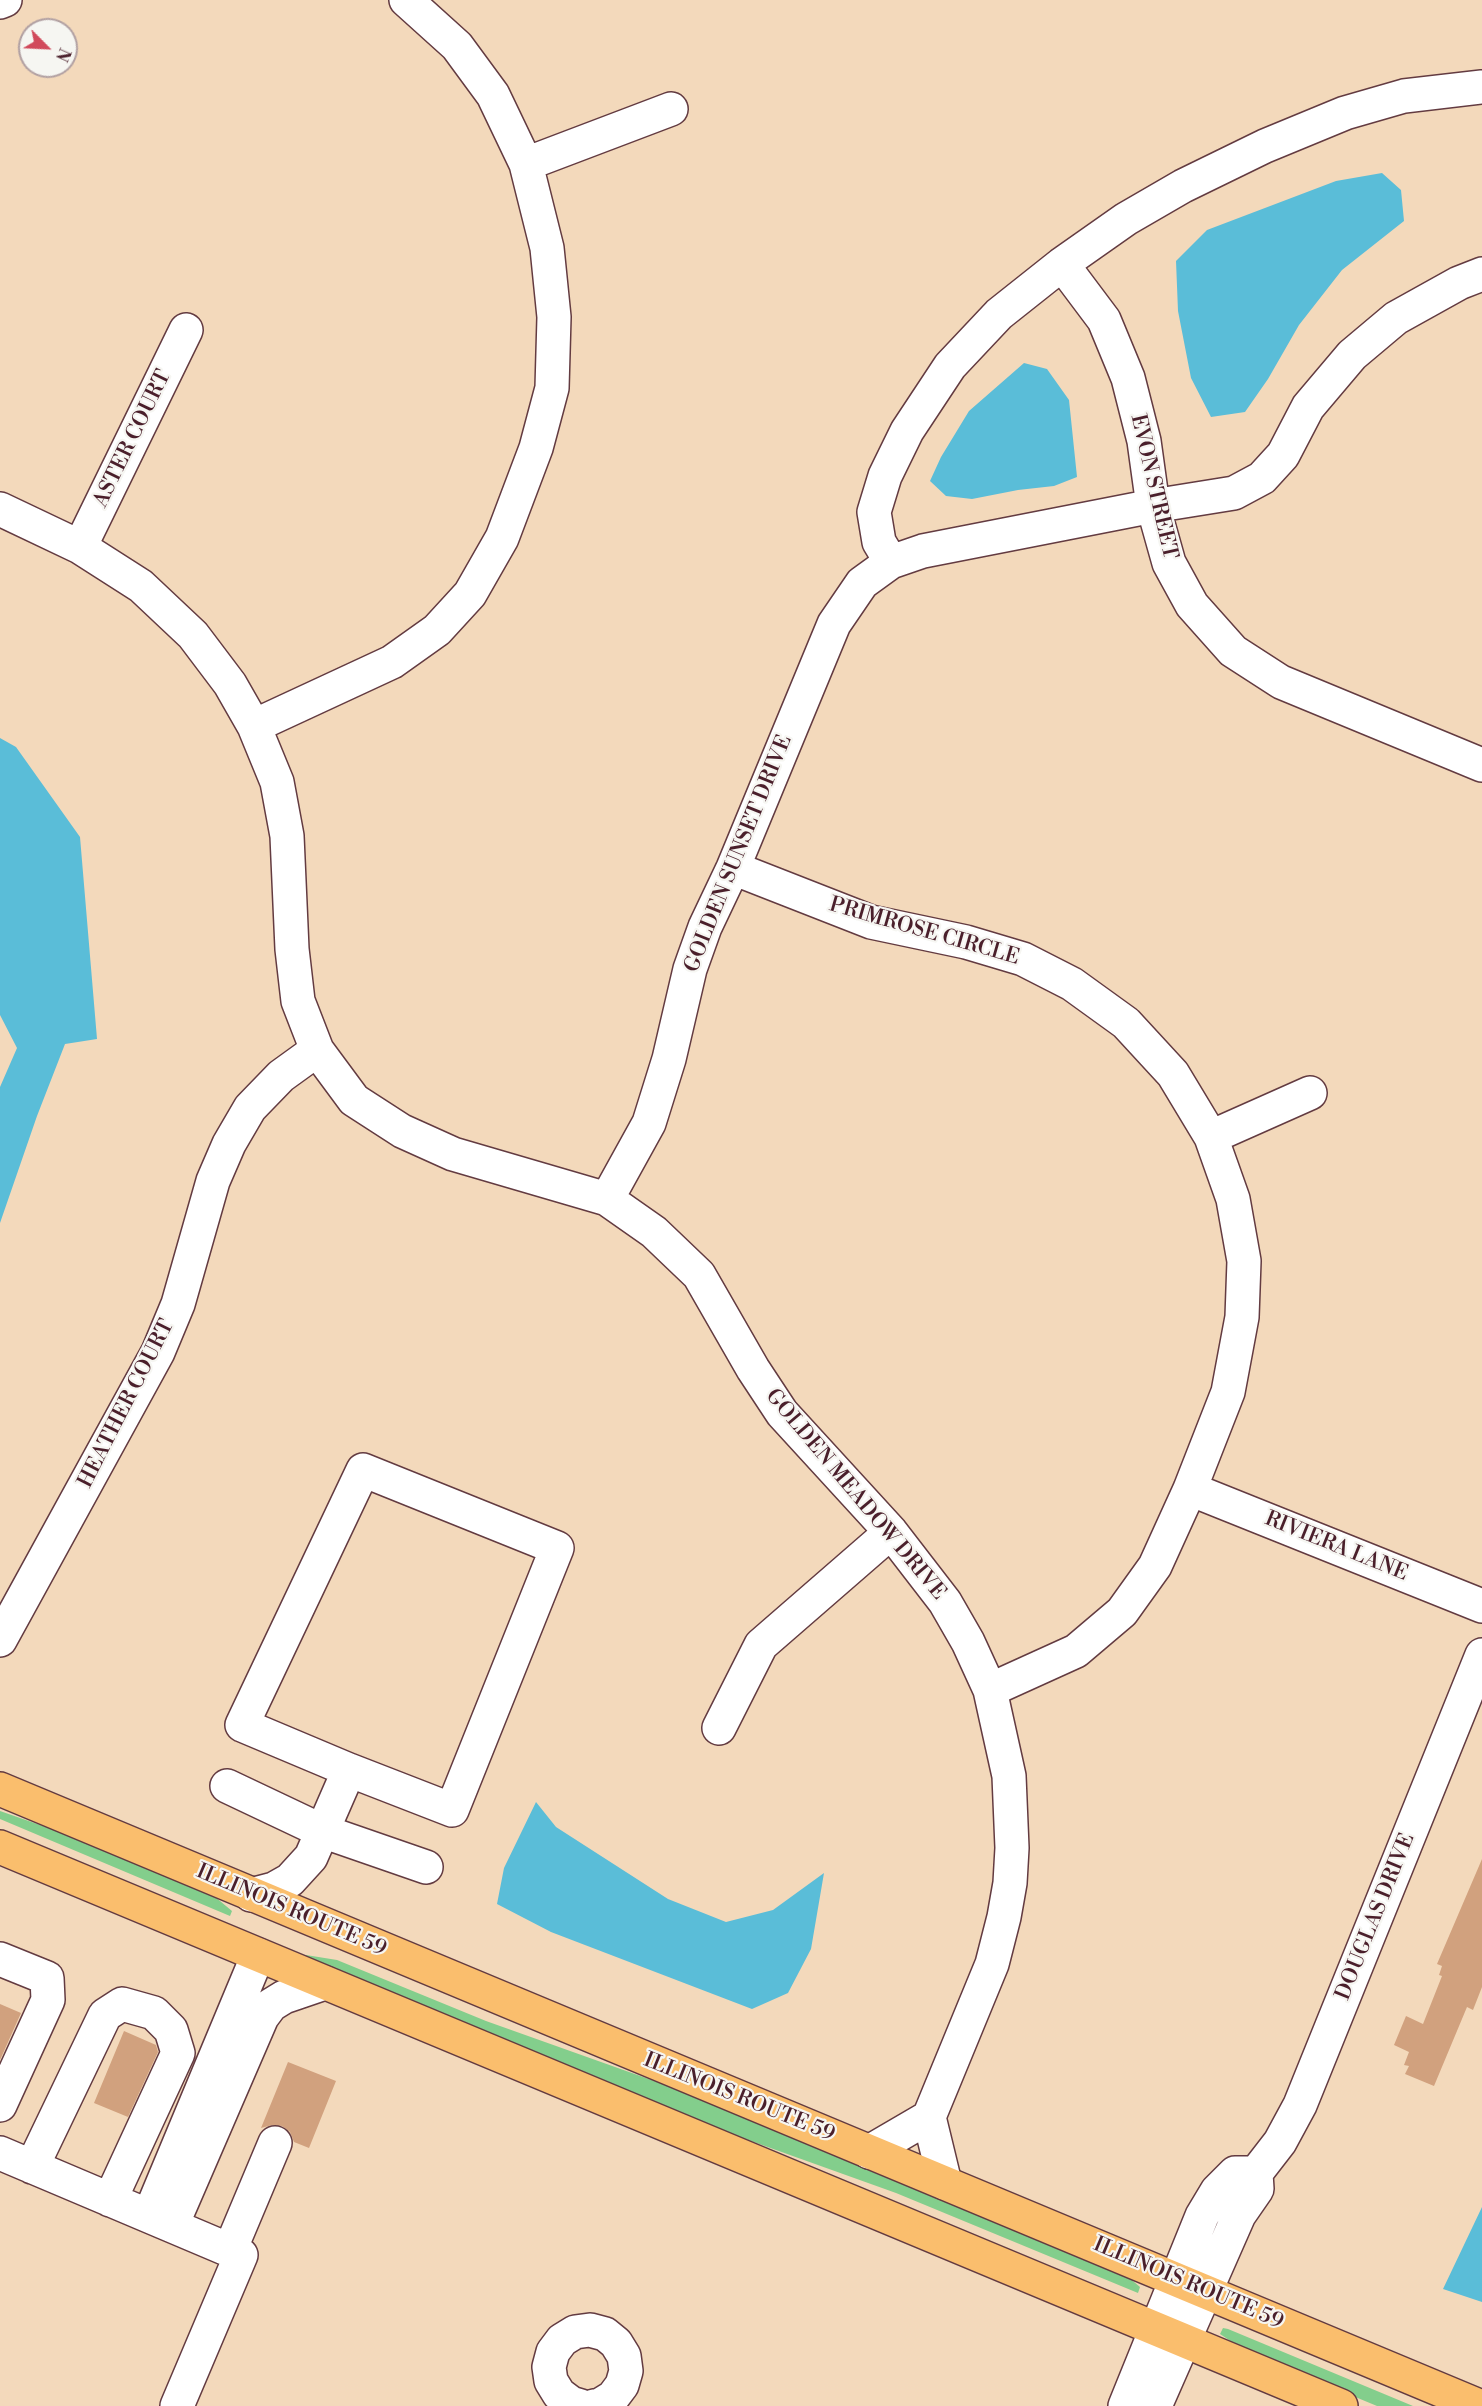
<!DOCTYPE html>
<style>
body{margin:0}
#map{position:relative;width:1482px;height:2406px;overflow:hidden;background:#f3d9bb;font-family:"Libre Bodoni",serif}
canvas{display:block}
.north{position:absolute;left:18px;top:18px;width:60px;height:60px;box-sizing:border-box;background:#f6f6f2;border:2px solid #b1a0a2;border-radius:50%;rotate:114deg;font-size:16px;font-weight:700;line-height:24px;text-align:center;color:#4a1f2b}
.north::after{content:'';display:block;margin:auto;width:21px;height:27px;background:#d1495b;clip-path:polygon(50% 0,100% 100%,50% 72%,0 100%)}
</style>
<div id="map">
<canvas width="1482" height="2406"></canvas>
<div class="north">N</div>
</div>
<script>
const ctx = document.querySelector('canvas').getContext('2d');
ctx.lineJoin = 'round';
function fill(path, color) { ctx.fillStyle = color; ctx.fill(path, 'evenodd'); }
const shape = rows => new Path2D(rows.map(r => 'M' + r).join(''));
function trace(path, color, width, dash) { ctx.strokeStyle = color; ctx.lineWidth = width; ctx.lineCap = dash ? 'butt' : 'round'; ctx.setLineDash(dash || []); ctx.stroke(path); }
function drawText(font, color, halo, rows, align = 'center') {
  ctx.font = font + ' "Libre Bodoni",serif'; ctx.lineWidth = 4.5; ctx.setLineDash([]); ctx.textBaseline = 'middle'; ctx.strokeStyle = halo; ctx.fillStyle = color; for (const [text, x, y, turn = 0] of rows) {
    ctx.save(); ctx.translate(x, y); ctx.rotate((+turn || 0) * Math.PI / 180); ctx.textAlign = isNaN(turn) ? turn : align; if (halo) ctx.strokeText(text, 0, 0); ctx.fillText(text, 0, 0); ctx.restore();
  }
}
fill(shape([
 [0,1811,86,1841,214,1896,232,1911,230,1916,0,1819],
 [306,1955,337,1960,486,2021,716,2103,1127,2276,1140,2287,1138,2293,896,2193,684,2117,304,1959],
 [1223,2328,1228,2329,1413,2406,1377,2406,1247,2352,1220,2334]
]), '#83ce8c');
fill(shape([
 [1382,173,1401,190,1404,221,1342,270,1299,325,1268,379,1245,412,1211,417,1191,378,1178,311,1176,261,1207,230,1336,181],
 [1024,363,1047,369,1069,400,1077,477,1054,486,1018,490,972,499,946,496,930,481,941,457,969,411],
 [0,738,16,747,80,837,97,1039,65,1044,37,1116,0,1223,0,1087,17,1048,0,1015],
 [536,1802,556,1827,668,1899,726,1922,773,1910,824,1873,811,1949,788,1993,752,2009,551,1932,497,1904,504,1868],
 [1482,2207,1482,2302,1443,2289]
]), '#5abdd8');
fill(shape([
 [1482,1859,1482,1987,1473,2010,1467,2007,1434,2086,1405,2074,1409,2066,1404,2065,1409,2052,1394,2045,1406,2016,1423,2024,1442,1976,1439,1975,1442,1966,1437,1964],
 [0,2004,21,2013,0,2060],
 [124,2031,156,2045,158,2052,128,2117,94,2103],
 [288,2062,336,2081,309,2148,294,2142,290,2132,282,2126,272,2125,261,2128]
]), '#d1a17e');
const minor = shape([
 [0,2,5,0],
 [526,164,671,109],
 [1062,264,1104,320,1128,378,1144,441,1153,506,1169,563,1192,605,1233,651,1281,682,1482,765],
 [0,509,80,547,141,586,193,635,230,684,254,726,277,782,287,836,292,949,298,1001,317,1050,354,1100,402,1131,453,1154,607,1199,654,1232,699,1275,753,1369,782,1413,891,1532,945,1602,968,1642,990,1690,1009,1776,1012,1848,1010,1883,1004,1917,992,1964,929,2117,869,2152],
 [80,547,186,330],
 [891,562,879,542,874,512,885,476,907,431,950,366,999,314,1062,264,1126,219,1183,186,1265,146,1345,113,1404,96,1482,87],
 [254,726,392,662,437,630,470,594,502,538,536,448,552,388,554,317,547,248,526,164,493,95,457,46,406,0],
 [733,868,871,922,966,942,1023,959,1072,984,1126,1023,1173,1074,1211,1137,1233,1199,1244,1261,1242,1317,1228,1392,1190,1489,1155,1566,1122,1612,1076,1651,990,1690],
 [1211,1137,1310,1093],
 [607,1199,649,1123,669,1059,690,969,705,927,733,868,834,624,862,583,891,562,923,551,1153,506,1234,493,1262,478,1283,455,1308,407,1352,355,1396,318,1459,283,1482,274],
 [1190,1489,1482,1606],
 [0,1640,158,1352,178,1304,213,1181,229,1144,250,1108,281,1076,317,1050],
 [719,1728,761,1645,891,1532],
 [227,1786,322,1831,426,1867],
 [251,1895,274,1889,290,1880,311,1857,349,1770,452,1810,557,1548,363,1470,242,1725,349,1770],
 [0,1959,47,1978,48,2000,0,2105],
 [929,2117,945,2183],
 [0,2153,241,2255,177,2406],
 [32,2167,105,2015,122,2004,154,2013,171,2030,178,2053,110,2200],
 [149,2216,258,1955],
 [172,2225,262,2017,271,2005,284,1997,325,1983],
 [230,2250,275,2143],
 [581,2406,571,2403,559,2394,551,2381,549,2367,553,2352,562,2340,575,2332,590,2330,605,2334,616,2343,624,2356,626,2371,622,2385,613,2397,600,2405,594,2406],
 [1125,2406,1202,2216,1217,2191,1235,2173,1256,2173],
 [1155,2406,1239,2215,1257,2189,1256,2173,1280,2142,1300,2105,1482,1655]
]);
const major = shape([
 [0,1789,1479,2406],
 [0,1847,1341,2406]
]);
trace(minor, '#633b41', 36);
trace(major, '#633b41', 36);
trace(minor, '#fff', 33);
trace(major, '#fabe6d', 33);
drawText('21px', '#4a1f2b', '#f6f6f2', [
 ["ASTER COURT",133,439,-64],
 ["EVON STREET",1153,487,77],
 ["GOLDEN SUNSET DRIVE",739,854,-68],
 ["PRIMROSE CIRCLE",924,932,16],
 ["HEATHER COURT",127,1404,-63],
 ["GOLDEN MEADOW DRIVE",855,1495,50],
 ["RIVIERA LANE",1336,1547,22],
 ["ILLINOIS ROUTE 59",291,1911,23],
 ["DOUGLAS DRIVE",1376,1917,-68],
 ["ILLINOIS ROUTE 59",739,2098,22],
 ["ILLINOIS ROUTE 59",1188,2284,23]
]);
</script>
